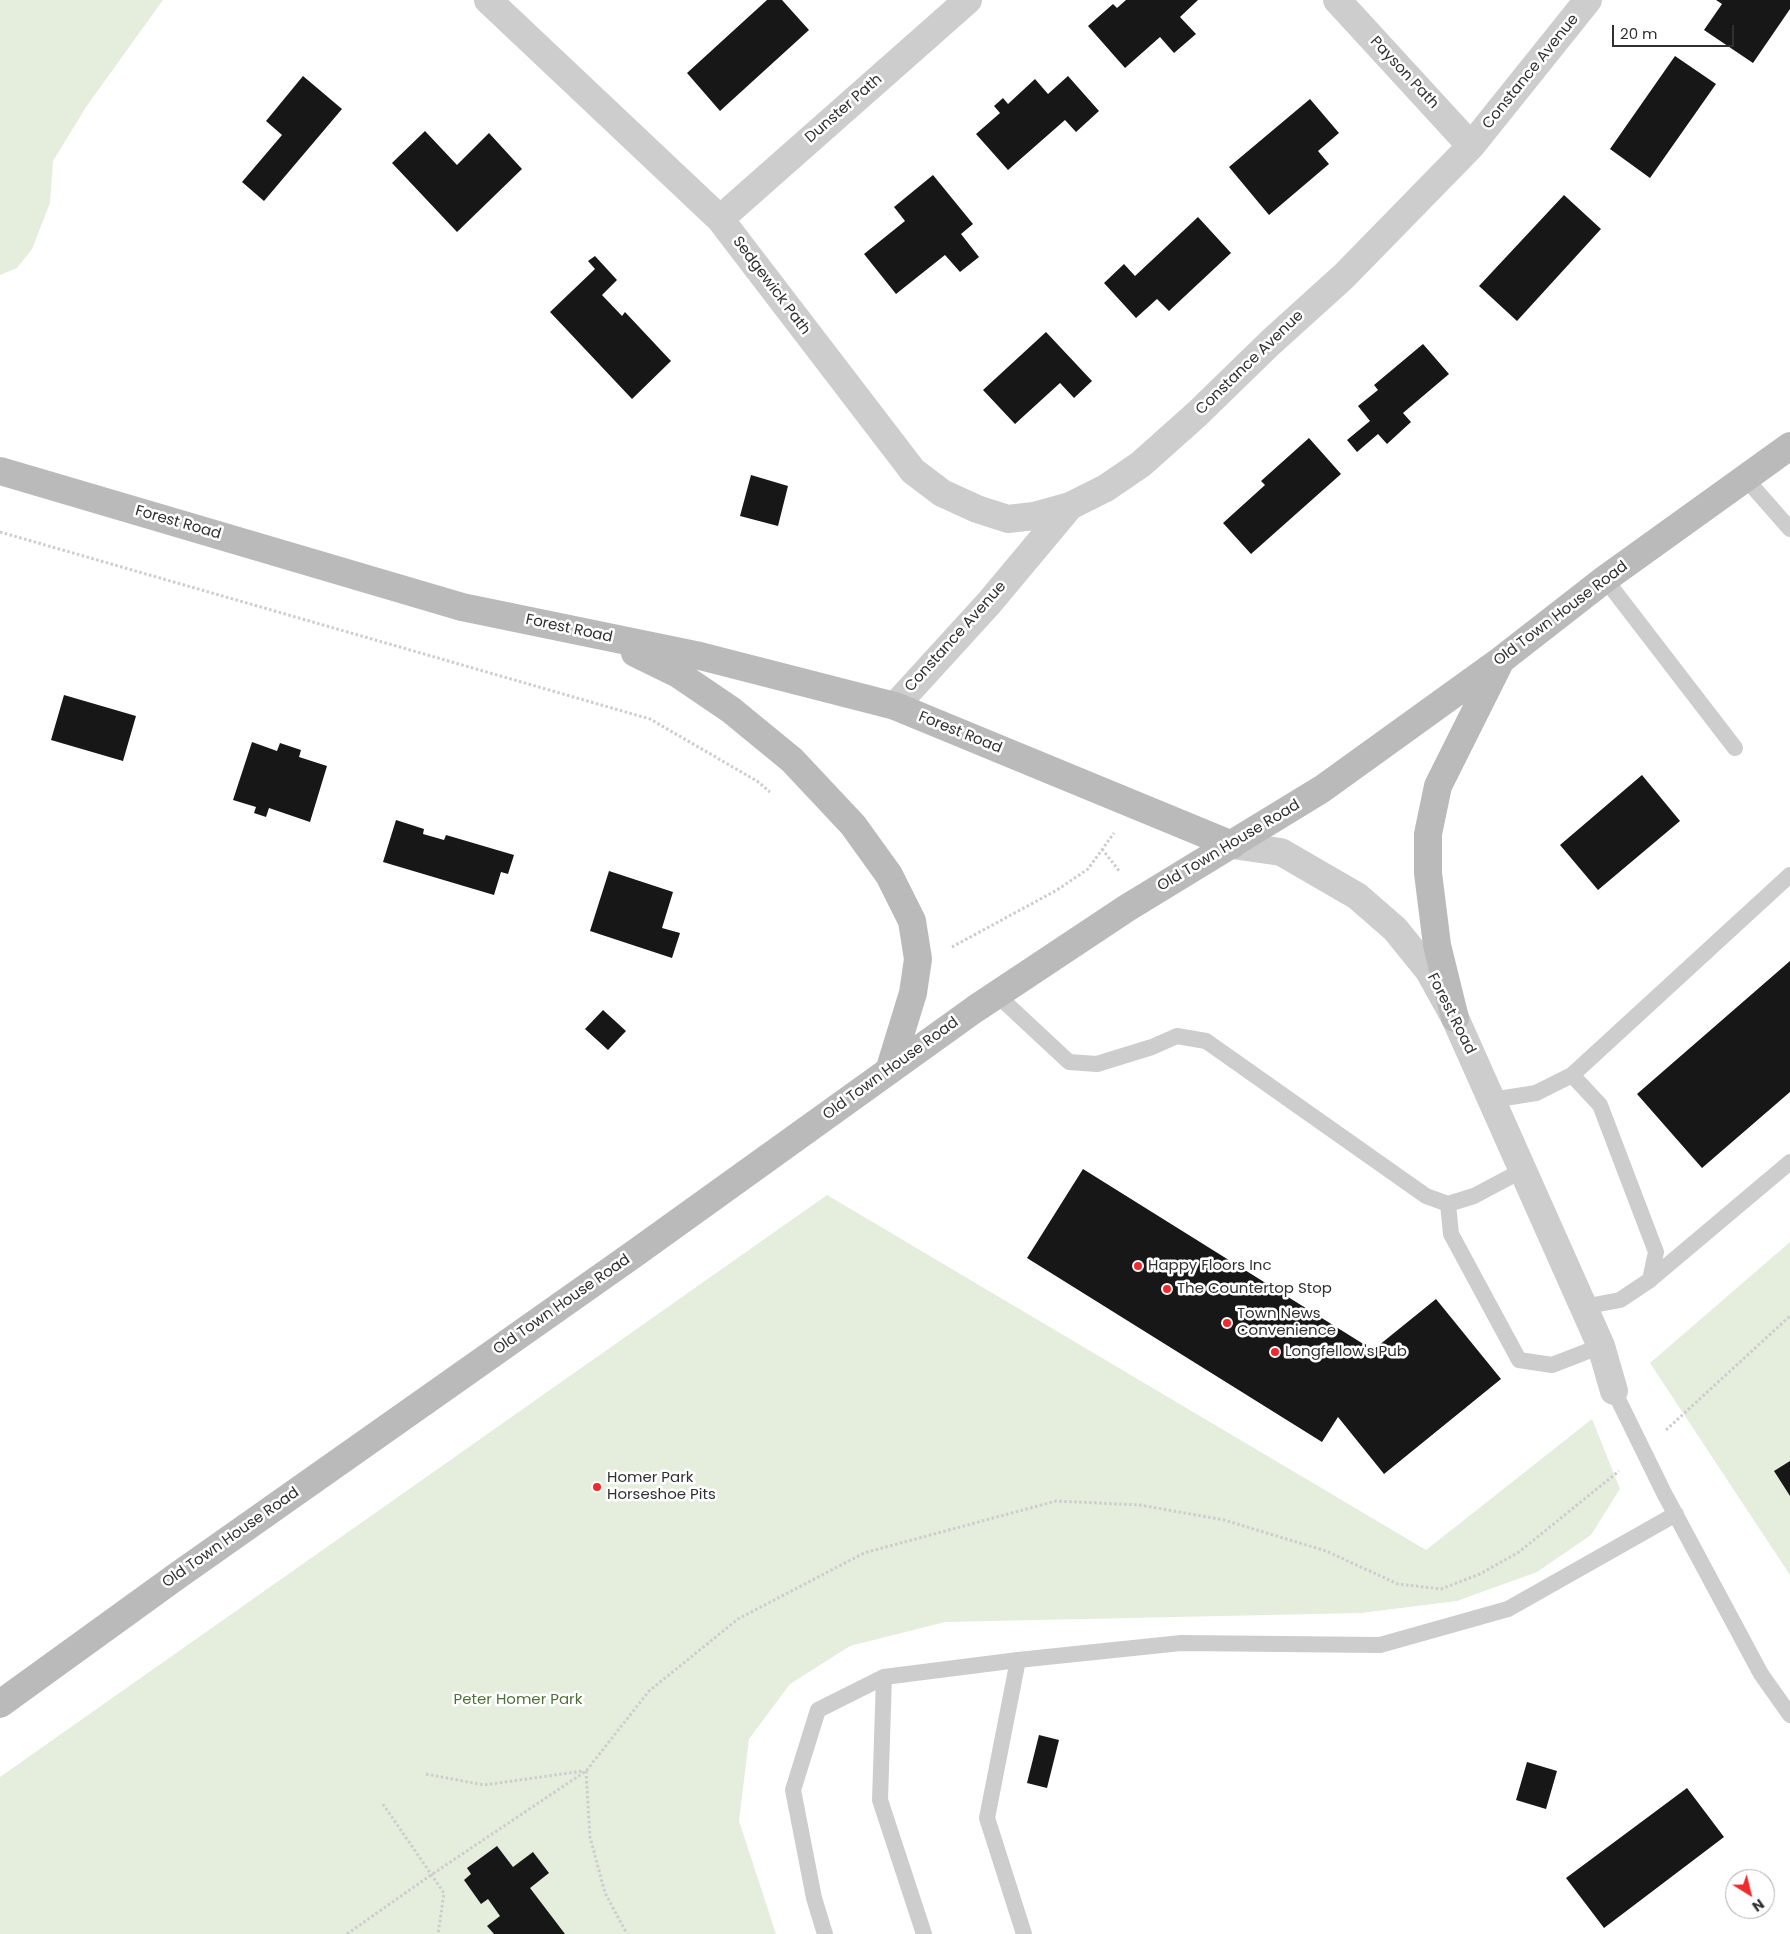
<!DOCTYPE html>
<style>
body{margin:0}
#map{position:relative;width:1790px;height:1934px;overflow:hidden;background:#fff;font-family:Poppins,sans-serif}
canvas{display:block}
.north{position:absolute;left:1725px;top:1869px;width:50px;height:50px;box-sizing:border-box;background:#fff;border:1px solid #acacac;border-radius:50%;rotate:144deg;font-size:14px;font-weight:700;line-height:20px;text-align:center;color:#303030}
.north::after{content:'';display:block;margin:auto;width:18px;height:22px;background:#f0292f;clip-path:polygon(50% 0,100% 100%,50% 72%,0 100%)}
.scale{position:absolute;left:1612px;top:25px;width:122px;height:22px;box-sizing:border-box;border:2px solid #303030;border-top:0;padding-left:6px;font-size:15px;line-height:18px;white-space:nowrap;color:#303030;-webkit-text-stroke:4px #fff;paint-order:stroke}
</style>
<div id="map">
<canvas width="1790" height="1934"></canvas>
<div class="north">N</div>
<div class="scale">20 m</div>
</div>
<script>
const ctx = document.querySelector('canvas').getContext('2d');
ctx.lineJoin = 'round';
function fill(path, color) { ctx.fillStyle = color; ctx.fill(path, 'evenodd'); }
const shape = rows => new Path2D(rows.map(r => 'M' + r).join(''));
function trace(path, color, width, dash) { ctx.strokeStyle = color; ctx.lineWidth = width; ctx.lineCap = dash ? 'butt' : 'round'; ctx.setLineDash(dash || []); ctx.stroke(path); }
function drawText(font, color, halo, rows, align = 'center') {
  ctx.font = font + ' Poppins,sans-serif'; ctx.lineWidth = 5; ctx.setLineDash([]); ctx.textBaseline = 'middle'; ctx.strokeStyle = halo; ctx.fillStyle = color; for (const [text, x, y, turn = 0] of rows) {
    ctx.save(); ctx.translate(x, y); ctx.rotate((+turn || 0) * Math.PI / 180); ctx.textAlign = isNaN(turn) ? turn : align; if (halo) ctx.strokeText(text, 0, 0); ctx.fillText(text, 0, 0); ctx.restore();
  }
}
fill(shape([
 [0,0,163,0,86,107,53,161,50,203,32,249,17,268,0,275],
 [827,1195,1426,1550,1592,1419,1620,1489,1591,1535,1537,1572,1457,1601,1361,1613,945,1622,850,1646,790,1684,749,1739,739,1821,776,1934,0,1934,0,1777],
 [1790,1242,1790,1575,1650,1363]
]), '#e5eedd');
fill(shape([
 [767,0,782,0,809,30,720,111,687,73],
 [1126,0,1198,0,1180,17,1196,34,1174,53,1160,37,1125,68,1088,26,1113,4,1117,8],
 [1716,0,1790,0,1790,9,1753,63,1704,30,1722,4],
 [1675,56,1716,84,1650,178,1610,149],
 [303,76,342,109,264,201,242,182,282,135,266,121],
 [1068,76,1099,111,1076,132,1065,120,1008,170,976,134,1000,113,994,106,1003,98,1008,104,1035,79,1048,94],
 [1310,99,1339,133,1318,151,1329,164,1269,215,1229,167],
 [425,131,457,165,489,133,522,169,457,232,392,163],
 [933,175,973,224,961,234,979,257,960,272,945,255,896,294,864,254,905,221,894,207],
 [1564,195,1601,229,1517,321,1479,286],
 [1198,217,1231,253,1169,311,1157,299,1136,318,1104,283,1124,264,1135,276],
 [595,256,617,280,602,295,622,316,625,312,671,361,632,399,550,312,595,269,588,261],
 [1046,332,1092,381,1074,398,1060,383,1015,424,983,390],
 [1423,344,1449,374,1403,413,1411,422,1387,444,1378,434,1357,452,1347,440,1370,421,1358,406,1378,390,1374,385],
 [1309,438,1341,474,1251,554,1223,523,1265,485,1261,481],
 [751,475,788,486,778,526,740,516],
 [64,695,136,716,123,761,51,740],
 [252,742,277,751,280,743,301,750,299,757,327,766,310,822,269,808,266,817,254,813,256,807,233,800],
 [1642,775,1680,821,1598,890,1560,845],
 [396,820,424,829,423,834,444,840,446,835,514,855,508,874,501,872,494,895,383,862],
 [609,871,673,892,662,928,680,933,672,958,590,931],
 [1790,961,1790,1092,1702,1168,1637,1094],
 [603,1010,626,1031,608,1050,585,1029],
 [1083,1169,1373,1350,1436,1299,1501,1379,1384,1474,1338,1417,1322,1442,1027,1258],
 [1790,1461,1790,1496,1774,1471],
 [1039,1735,1059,1740,1047,1788,1027,1783],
 [1527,1762,1557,1771,1546,1809,1516,1800],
 [1687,1788,1724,1837,1604,1928,1566,1878],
 [497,1846,513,1867,533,1852,549,1873,530,1888,565,1934,494,1934,487,1926,500,1916,488,1899,481,1904,464,1880,471,1874,467,1868]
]), '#171717');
trace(shape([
 [0,532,650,719,757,781,770,792],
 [1102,849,1120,872],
 [952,947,1057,890,1088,869,1114,833],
 [1666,1430,1790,1316],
 [586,1771,590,1837,605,1893,627,1934],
 [426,1774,484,1785,583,1771],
 [383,1804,444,1893,438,1934],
 [347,1934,431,1875,586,1771,649,1691,738,1619,864,1553,1056,1501,1140,1505,1224,1520,1326,1551,1398,1584,1441,1589,1480,1574,1519,1552,1619,1471]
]), '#cdcdcd', 3, [2.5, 2.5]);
trace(shape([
 [1746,479,1790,529],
 [1605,579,1735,748],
 [996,994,1069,1062,1097,1064,1152,1047,1177,1036,1206,1041,1426,1196,1448,1204,1474,1196,1523,1170],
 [1572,1075,1600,1105,1656,1252,1650,1280,1620,1300,1583,1307],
 [1492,1100,1536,1093,1572,1075,1790,875],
 [1448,1204,1451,1234,1519,1360,1552,1365,1601,1346],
 [1650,1280,1790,1162],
 [1614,1391,1664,1493,1761,1674,1790,1715],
 [1018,1660,987,1818,1024,1934],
 [884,1677,880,1800,924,1934],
 [825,1934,814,1898,793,1790,818,1710,884,1677,1018,1660,1181,1643,1380,1645,1508,1609,1676,1514]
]), '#cdcdcd', 16);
trace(shape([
 [488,0,720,219,913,471,942,493,977,509,1008,519,1034,516,1070,506],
 [1337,0,1471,146],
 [720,219,968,0],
 [895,706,989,603,1070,506,1106,488,1141,464,1197,414,1270,343,1344,276,1471,146,1588,0],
 [1232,845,1281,852,1357,896,1395,929,1429,971,1455,1018,1601,1346,1614,1391]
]), '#cdcdcd', 28);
trace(shape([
 [0,471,462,607,700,656,895,706,1232,845],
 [635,653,678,674,731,710,792,760,853,825,889,875,912,921,918,959,913,993,889,1071],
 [1455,1018,1437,945,1428,873,1428,834,1438,786,1499,664],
 [0,1704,177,1576,634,1254,975,1009,1127,908,1322,789,1501,660,1605,579,1790,446]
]), '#bababa', 28);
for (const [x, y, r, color] of [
 [1138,1266,5,"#f0292f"],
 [1167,1289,5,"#f0292f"],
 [1227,1323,5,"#f0292f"],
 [1275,1352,5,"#f0292f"],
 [597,1487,5,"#f0292f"]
]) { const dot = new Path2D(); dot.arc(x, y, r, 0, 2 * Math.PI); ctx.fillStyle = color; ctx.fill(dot); trace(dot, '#fff', 2); }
drawText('15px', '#303030', '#fff', [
 ["Constance Avenue",1531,72,-51],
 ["Payson Path",1404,73,47],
 ["Dunster Path",844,109,-41],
 ["Sedgewick Path",771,286,53],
 ["Constance Avenue",1250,363,-44],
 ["Forest Road",178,523,16],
 ["Old Town House Road",1561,614,-37],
 ["Forest Road",569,629,12],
 ["Constance Avenue",956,637,-48],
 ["Forest Road",960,733,22],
 ["Old Town House Road",1229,846,-31],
 ["Forest Road",1451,1014,63],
 ["Old Town House Road",891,1069,-36],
 ["Old Town House Road",562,1305,-35],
 ["Old Town House Road",231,1538,-35]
]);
drawText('15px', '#303030', '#fff', [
 ["Happy Floors Inc",1148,1266],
 ["The Countertop Stop",1177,1289],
 ["Town News",1237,1314],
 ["Convenience",1237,1331],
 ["Longfellow's Pub",1285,1352],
 ["Homer Park",607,1478],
 ["Horseshoe Pits",607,1495]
], 'left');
drawText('15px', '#516f3a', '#fff', [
 ["Peter Homer Park",518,1700]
]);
</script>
